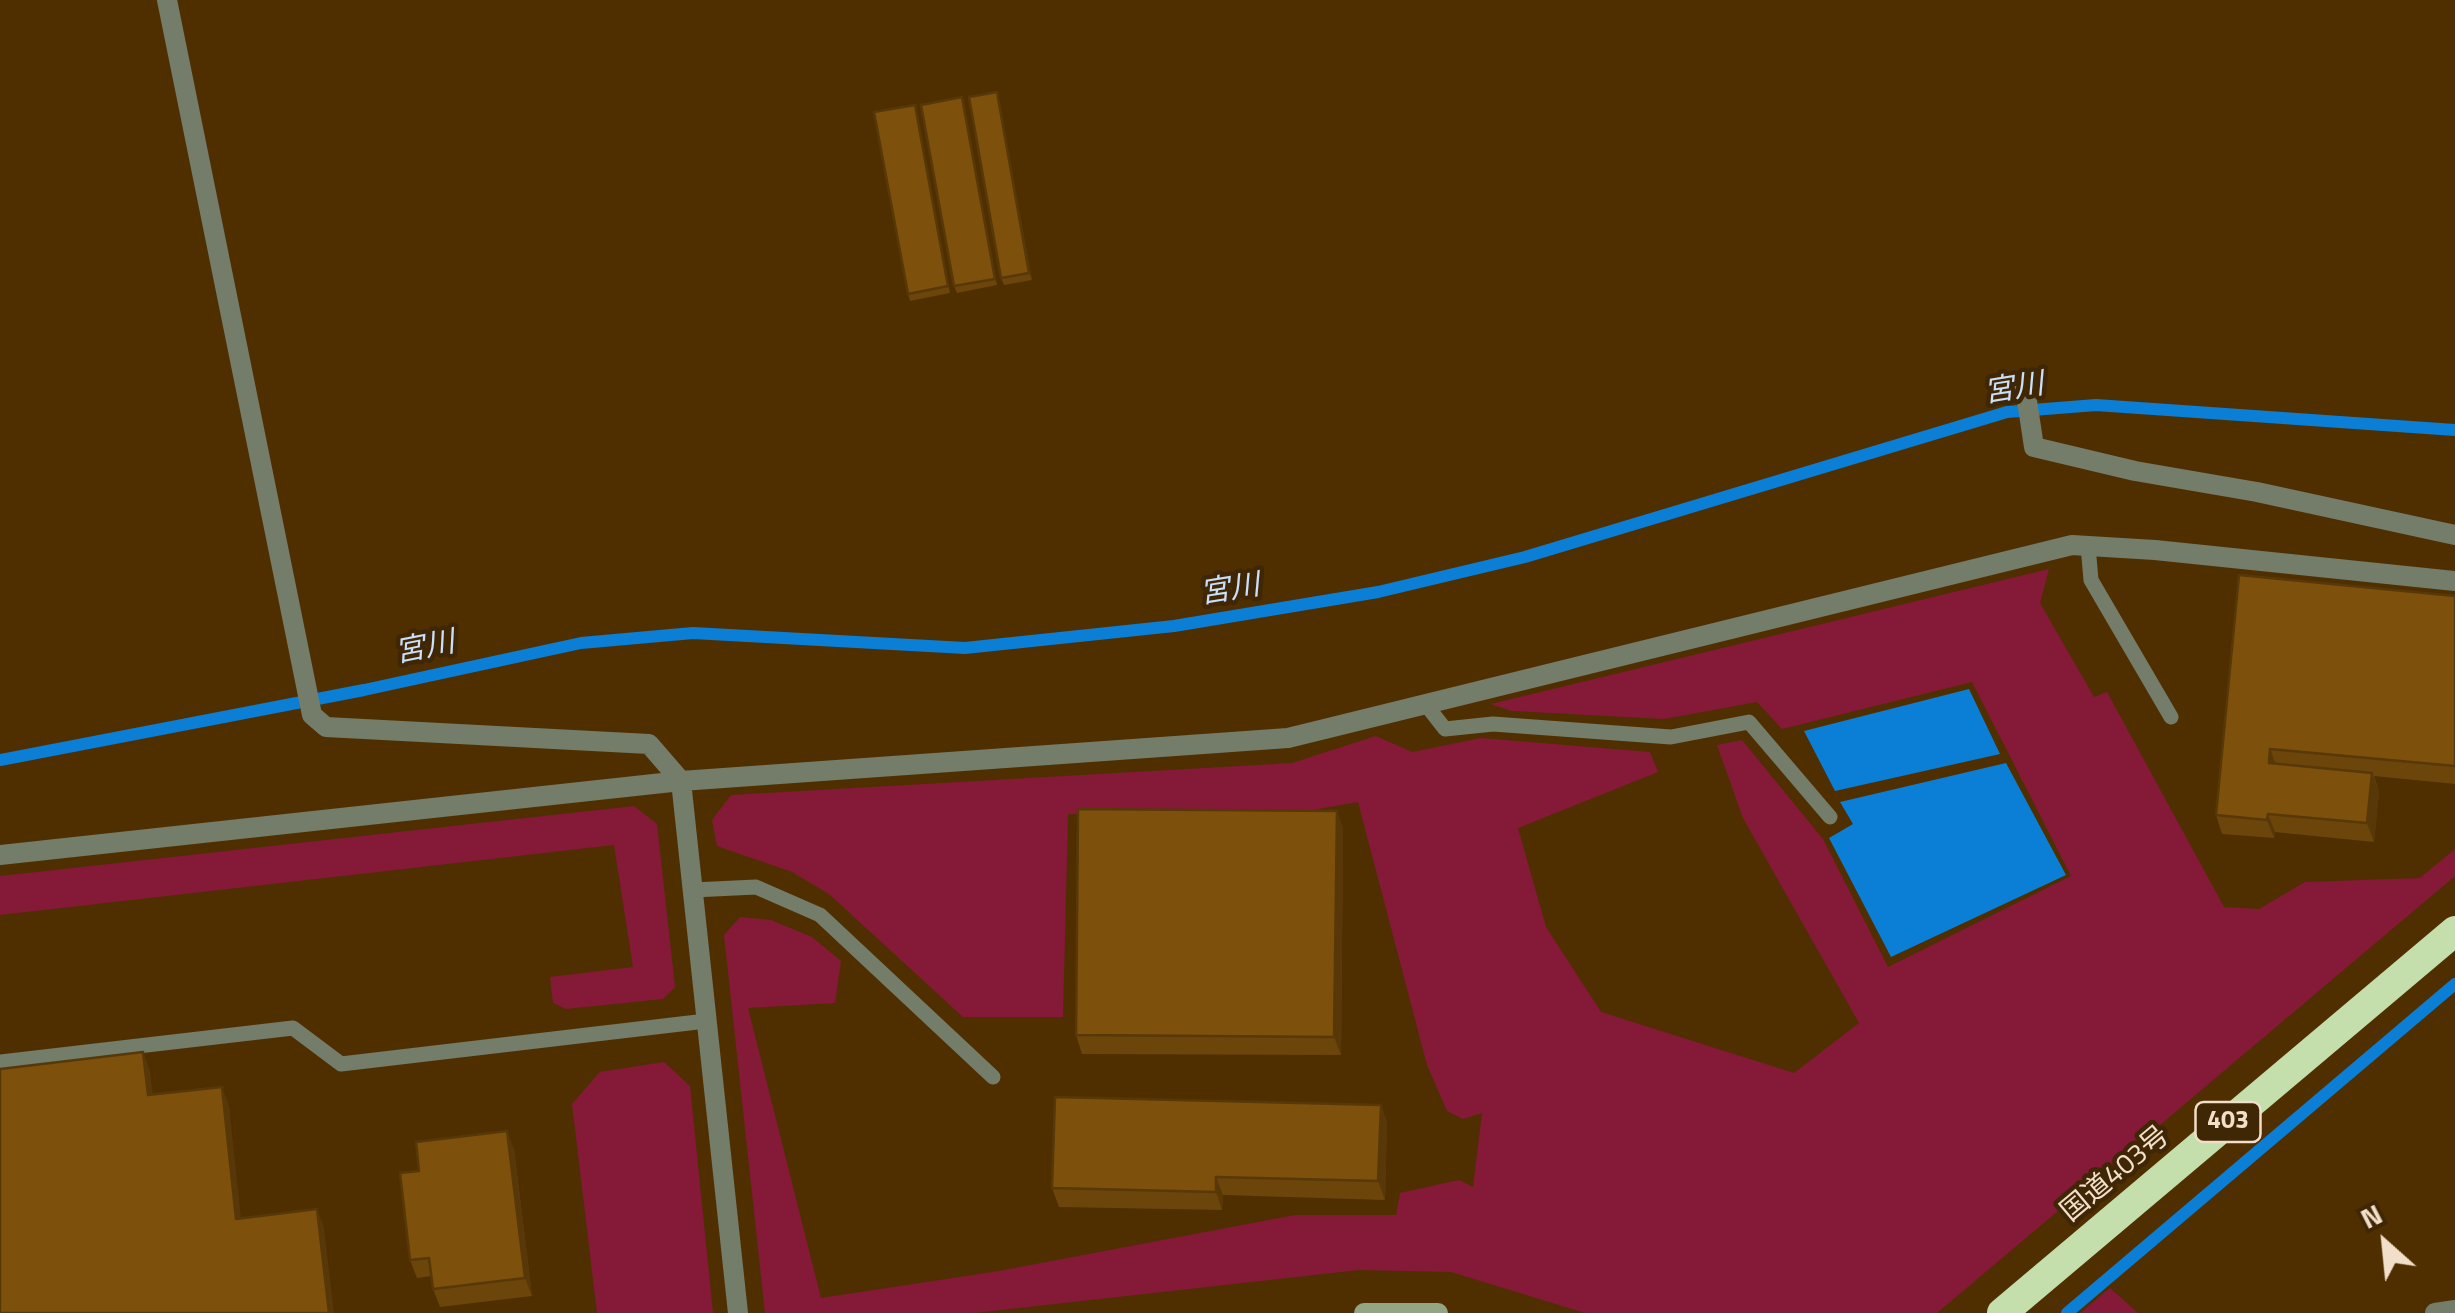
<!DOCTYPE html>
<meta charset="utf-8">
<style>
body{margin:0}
#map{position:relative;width:2455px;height:1313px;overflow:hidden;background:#4f2f00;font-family:"Titillium Web",sans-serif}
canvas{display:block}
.north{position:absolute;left:2335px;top:1193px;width:100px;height:100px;-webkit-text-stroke:8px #3f2706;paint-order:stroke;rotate:333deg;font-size:28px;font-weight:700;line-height:40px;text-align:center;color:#f2dfc9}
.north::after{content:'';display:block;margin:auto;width:35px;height:45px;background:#f2dfc9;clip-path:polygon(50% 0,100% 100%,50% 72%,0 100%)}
</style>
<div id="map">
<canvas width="2455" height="1313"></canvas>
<div class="north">N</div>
</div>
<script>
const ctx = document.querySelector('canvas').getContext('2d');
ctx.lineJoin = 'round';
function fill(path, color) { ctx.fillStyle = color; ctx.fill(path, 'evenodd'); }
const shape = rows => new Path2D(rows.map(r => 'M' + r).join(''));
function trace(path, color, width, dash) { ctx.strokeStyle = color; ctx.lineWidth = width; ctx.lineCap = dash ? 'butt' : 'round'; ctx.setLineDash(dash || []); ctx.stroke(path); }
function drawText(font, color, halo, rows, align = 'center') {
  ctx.font = font + ' "Titillium Web","Noto Sans JP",sans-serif'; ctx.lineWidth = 9; ctx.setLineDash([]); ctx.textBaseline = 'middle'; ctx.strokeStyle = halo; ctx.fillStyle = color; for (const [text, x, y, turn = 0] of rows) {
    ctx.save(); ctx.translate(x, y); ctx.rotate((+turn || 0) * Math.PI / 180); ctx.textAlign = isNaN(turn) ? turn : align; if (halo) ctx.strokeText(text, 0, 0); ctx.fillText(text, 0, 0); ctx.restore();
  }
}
fill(shape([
 [2049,569,2040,603,2094,697,2107,692,2224,907,2259,909,2305,882,2420,878,2455,849,2455,876,1937,1313,1585,1313,1451,1272,1359,1270,974,1313,765,1313,724,935,740,917,771,920,812,937,841,961,835,1003,748,1008,821,1298,999,1271,1295,1215,1396,1215,1400,1193,1459,1180,1473,1187,1482,1113,1463,1119,1447,1111,1427,1065,1358,802,1279,816,1068,814,1063,1017,963,1017,829,894,792,872,717,846,712,820,731,795,1292,763,1376,736,1412,752,1481,738,1650,752,1658,772,1518,828,1546,927,1601,1012,1794,1073,1859,1023,1743,818,1717,745,1742,740,1823,839,1888,967,2071,876,1972,682,1782,729,1757,702,1664,719,1512,711,1491,704],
 [634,806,657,824,675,987,663,999,566,1009,553,1003,550,977,633,967,614,845,0,915,0,876],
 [664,1062,690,1086,713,1313,597,1313,572,1104,600,1072],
 [2110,1288,2138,1313,2080,1313]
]), '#851938');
fill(shape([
 [1969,689,2000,754,1835,791,1804,731],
 [2006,763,2066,875,1891,957,1829,838,1853,824,1840,802]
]), '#0b7ed6');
trace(shape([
 [0,760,364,690,581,643,693,633,965,648,1174,626,1378,592,1525,557,2007,412,2096,405,2455,430],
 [2067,1313,2455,984]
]), '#0b7ed6', 12);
trace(shape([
 [2088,546,2091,580,2171,717],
 [1427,706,1445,729,1493,724,1671,737,1749,722,1830,817],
 [693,890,756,887,820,915,993,1077],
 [0,1062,293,1028,341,1064,706,1021]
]), '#737d69', 15);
trace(shape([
 [2024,381,2034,447,2135,471,2257,492,2455,535],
 [0,855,681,781,649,744,326,727,312,715,167,0],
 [738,1313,681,781,1288,738,2072,545,2155,550,2455,581],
 [2435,1313,2455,1310]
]), '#737d69', 20);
trace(shape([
 [1364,1313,1438,1313]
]), '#94a584', 20);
trace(shape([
 [2002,1313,2455,931]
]), '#c4deac', 30);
fill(shape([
 [997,92,1032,280,1004,285,1001,278],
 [964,104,997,285,957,293,954,286],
 [915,105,950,293,910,301,908,294],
 [2239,575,2455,596,2455,784,2374,776,2379,791,2374,842,2275,832,2274,838,2222,834,2216,815],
 [1337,811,1343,829,1341,1055,1082,1054,1076,1035],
 [1381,1105,1387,1123,1385,1200,1223,1195,1222,1210,1059,1207,1052,1188],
 [514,1149,532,1296,440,1307,433,1289,432,1276,417,1278,410,1260,419,1171]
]), '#6c450a');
fill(shape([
 [997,92,999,98,1032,280,1029,273],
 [962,97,964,104,997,285,995,279],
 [915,105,917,111,950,293,948,286],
 [2270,749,2277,767,2269,763],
 [2372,773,2379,791,2374,842,2367,823],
 [1337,811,1343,829,1341,1055,1334,1037],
 [2268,814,2275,832,2274,838,2267,820],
 [143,1052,150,1071,155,1114,148,1095],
 [222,1087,229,1106,243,1237,236,1219],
 [1381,1105,1387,1123,1385,1200,1378,1181],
 [507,1131,514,1149,532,1296,525,1278],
 [1216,1177,1223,1195,1222,1210,1216,1192],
 [317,1209,324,1228,334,1313,329,1313]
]), '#583808');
const building = shape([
 [997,92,1029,273,1001,278,969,97,997,92],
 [962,97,995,279,954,286,921,105,962,97],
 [915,105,948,286,908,294,874,112,915,105],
 [2239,575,2455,596,2455,766,2270,749,2269,763,2372,773,2367,823,2268,814,2267,820,2216,815,2239,575],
 [1078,809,1337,811,1334,1037,1076,1035,1078,809],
 [143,1052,148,1095,222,1087,236,1219,317,1209,329,1313,0,1313,0,1069,143,1052],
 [1055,1097,1381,1105,1378,1181,1216,1177,1216,1192,1052,1188,1055,1097],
 [507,1131,525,1278,433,1289,429,1258,410,1260,400,1173,419,1171,416,1142,507,1131]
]);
fill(building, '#7d500c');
trace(building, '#583808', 2.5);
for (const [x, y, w] of [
 [2228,1122,65]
]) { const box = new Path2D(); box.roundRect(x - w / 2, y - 20, w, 40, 8); ctx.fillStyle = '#3f2706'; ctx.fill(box); trace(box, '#f2dfc9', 2.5); }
drawText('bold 25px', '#f2dfc9', null, [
 ["403",2228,1122]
]);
drawText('28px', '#f2dfc9', '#3f2706', [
 ["国道403号",2116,1175,-40]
]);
drawText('italic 30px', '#cbe0f7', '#3f2706', [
 ["宮川",2014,390,-9],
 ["宮川",1230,591,-9],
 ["宮川",425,649,-11]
]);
</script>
